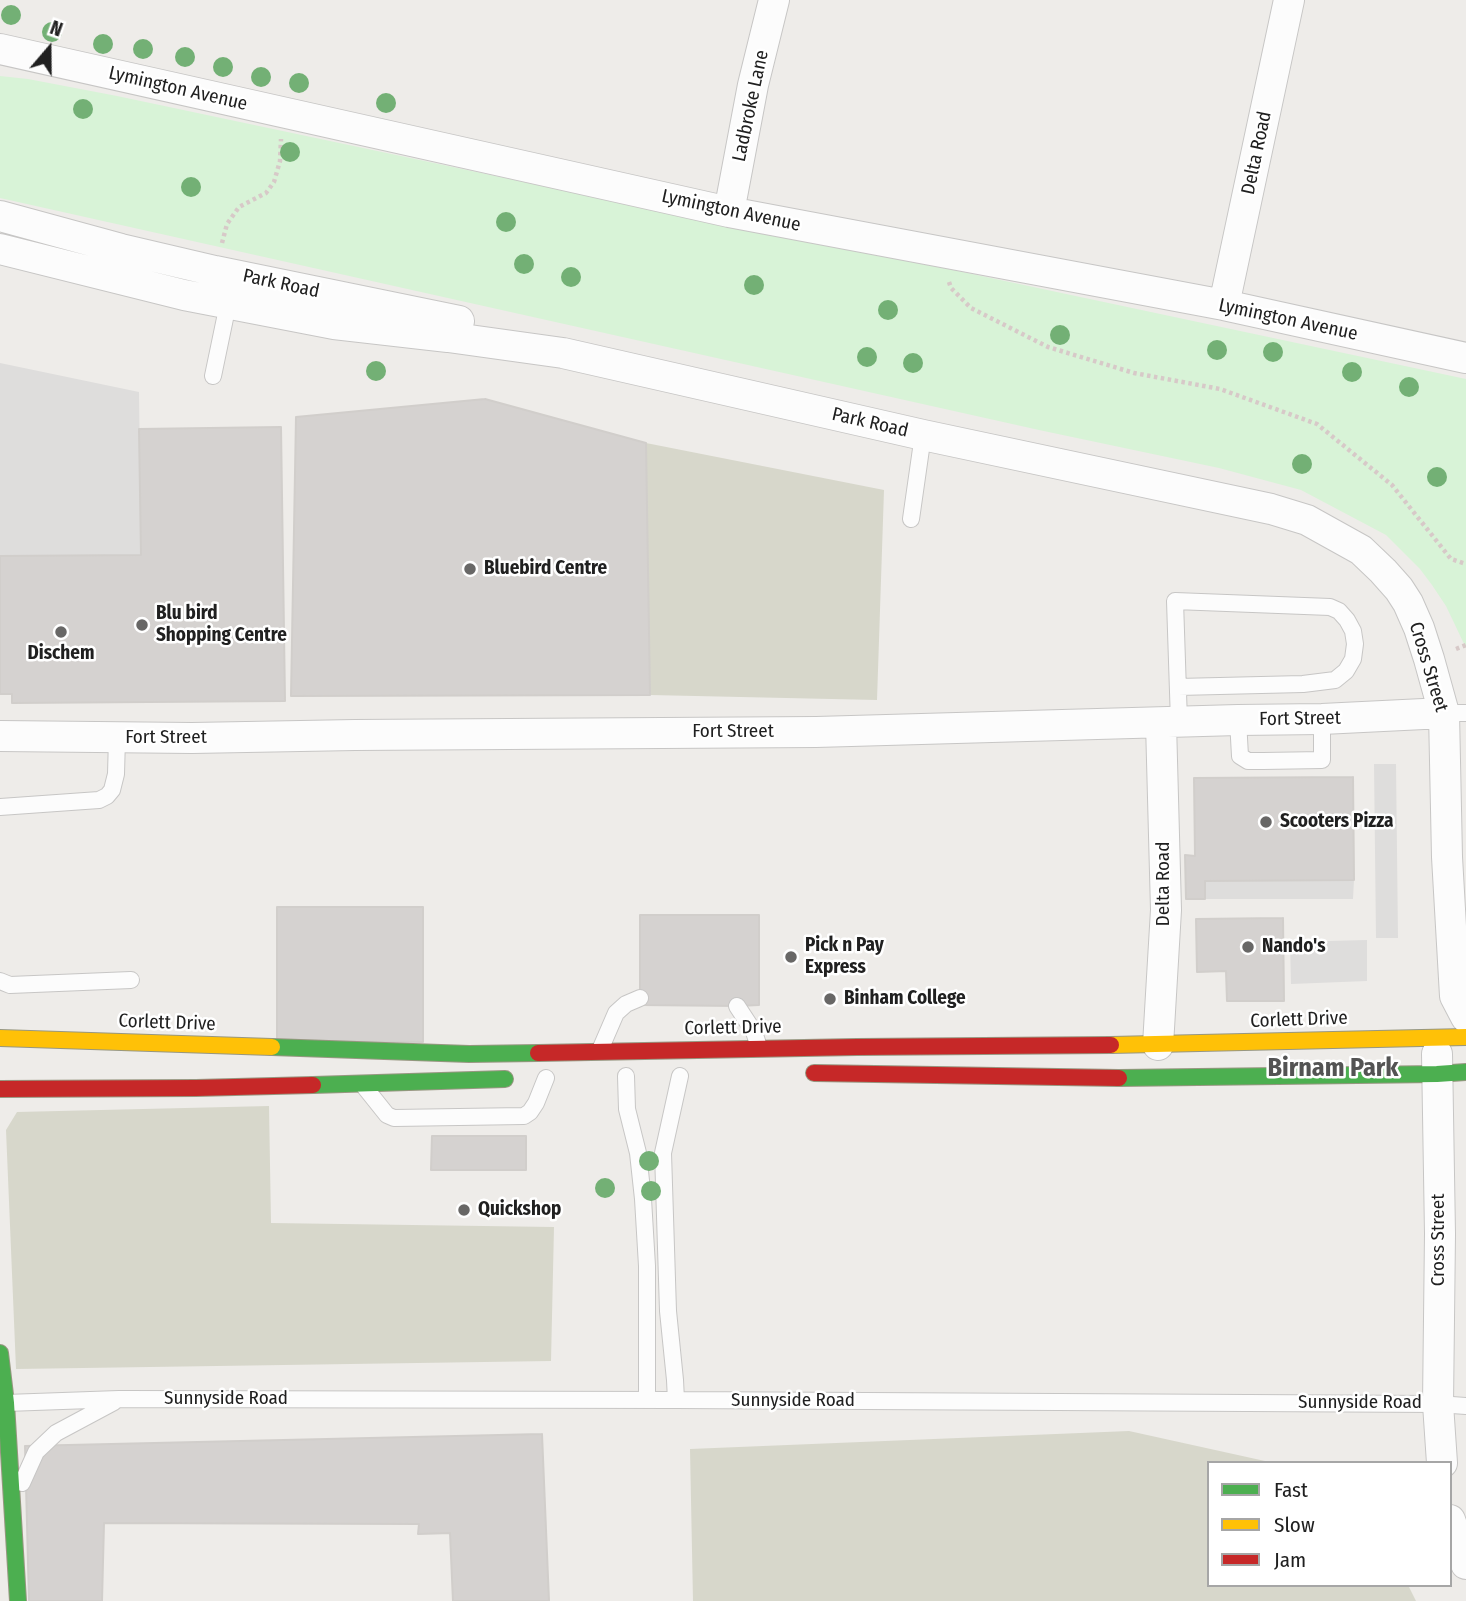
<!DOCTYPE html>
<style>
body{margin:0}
#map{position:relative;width:1466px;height:1601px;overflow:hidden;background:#eeece9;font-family:"Fira Sans Condensed",sans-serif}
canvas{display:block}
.legend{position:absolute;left:1207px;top:1461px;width:245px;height:126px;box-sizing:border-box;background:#fff;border:2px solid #a6a6a6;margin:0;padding:9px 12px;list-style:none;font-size:21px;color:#202020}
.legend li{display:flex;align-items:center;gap:14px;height:35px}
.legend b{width:35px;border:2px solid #a6a6a6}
.north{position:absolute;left:14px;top:14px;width:70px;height:70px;-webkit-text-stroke:5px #fff;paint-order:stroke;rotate:20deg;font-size:19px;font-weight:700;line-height:28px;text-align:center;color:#202020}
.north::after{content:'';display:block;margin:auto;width:24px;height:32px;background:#202020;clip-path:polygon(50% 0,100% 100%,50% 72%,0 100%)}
</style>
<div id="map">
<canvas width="1466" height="1601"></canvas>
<ul class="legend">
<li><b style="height:9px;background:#4caf50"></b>Fast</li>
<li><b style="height:9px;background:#ffc107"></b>Slow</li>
<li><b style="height:9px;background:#c62828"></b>Jam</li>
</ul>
<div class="north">N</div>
</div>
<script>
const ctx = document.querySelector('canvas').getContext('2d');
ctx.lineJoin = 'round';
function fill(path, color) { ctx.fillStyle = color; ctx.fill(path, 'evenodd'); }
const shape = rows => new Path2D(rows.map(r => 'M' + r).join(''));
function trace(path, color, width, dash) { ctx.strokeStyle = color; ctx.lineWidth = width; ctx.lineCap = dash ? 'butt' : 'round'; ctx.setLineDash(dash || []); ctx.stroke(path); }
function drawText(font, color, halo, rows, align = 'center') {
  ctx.font = font + ' "Fira Sans Condensed",sans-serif'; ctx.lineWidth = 5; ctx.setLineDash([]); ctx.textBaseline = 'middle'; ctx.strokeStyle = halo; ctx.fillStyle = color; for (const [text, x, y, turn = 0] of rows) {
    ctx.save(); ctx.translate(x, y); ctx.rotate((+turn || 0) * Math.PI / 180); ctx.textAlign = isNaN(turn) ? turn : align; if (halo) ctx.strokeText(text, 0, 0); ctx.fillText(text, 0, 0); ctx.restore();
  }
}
fill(shape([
 [646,443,884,490,877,700,650,695],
 [269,1106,271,1223,554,1227,551,1361,16,1369,6,1130,17,1112],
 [1129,1431,1274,1463,1209,1463,1209,1585,1408,1585,1416,1601,693,1601,690,1449]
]), '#d7d7cb');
fill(shape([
 [0,76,28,79,117,96,770,234,958,271,1466,379,1466,648,1446,606,1432,585,1420,569,1386,535,1301,490,1219,468,1039,430,0,198]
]), '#d8f3d7');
fill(shape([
 [0,363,139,392,141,555,0,556],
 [1396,764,1398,938,1376,938,1374,764],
 [1354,880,1353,899,1205,899,1205,881],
 [1367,940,1367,981,1291,984,1290,942]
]), '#dedddc');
const building = shape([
 [485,399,646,443,650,695,291,696,296,417,485,399],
 [281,427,285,701,12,703,12,694,0,694,0,556,141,555,139,429,281,427],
 [1353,777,1354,880,1205,881,1205,899,1186,899,1185,855,1195,856,1194,778,1353,777],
 [277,907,423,907,423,1042,277,1041,277,907],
 [640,915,759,915,759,1005,737,1006,640,1005,640,915],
 [1283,918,1284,1001,1227,1001,1226,971,1197,972,1196,919,1283,918],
 [432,1136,526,1136,526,1170,431,1170,432,1136],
 [542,1434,549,1601,453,1601,450,1533,418,1534,419,1524,104,1523,102,1601,29,1601,25,1446,542,1434]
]);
fill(building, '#d5d2d0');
trace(building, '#d1cecb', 2);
const lane = shape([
 [213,376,228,304,225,298],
 [911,519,923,435],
 [1178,687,1303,684,1335,680,1346,671,1353,659,1355,644,1353,631,1347,620,1339,611,1330,607,1175,601,1179,722],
 [1444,713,1466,713],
 [1238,720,1240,756,1248,761,1263,761,1322,760,1322,719],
 [0,807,99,800,107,796,112,790,116,774,117,738],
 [0,981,10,985,131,980],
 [737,1006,754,1032,759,1047],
 [600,1050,616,1013,626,1004,640,998],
 [626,1076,627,1109,638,1153,643,1199,647,1266,647,1400],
 [363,1085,387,1115,394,1118,524,1116,530,1112,536,1103,546,1078],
 [676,1400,675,1380,668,1311,663,1153,680,1076],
 [6,1403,119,1399,676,1400,1438,1404,1466,1406],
 [22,1483,36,1452,56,1433,114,1402]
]);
const street = shape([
 [0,49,729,212,1224,305,1466,358],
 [729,212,753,85,774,0],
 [0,216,121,249,215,271,459,321],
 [0,249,184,295,334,324,448,337,563,353,923,435,1271,509,1307,520,1361,550,1383,571,1399,589,1408,603,1419,628,1429,659,1444,713,1447,857,1455,996,1466,1017],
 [1224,305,1289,0],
 [0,736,192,738,355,735,816,732,1238,720,1322,719,1444,713],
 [1158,1045,1166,910,1161,723],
 [1437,1054,1440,1234,1438,1404,1442,1463],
 [1450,1520,1466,1564]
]);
const fast = shape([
 [272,1047,469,1054,538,1053],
 [1119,1078,1437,1074,1466,1072],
 [313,1085,505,1079],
 [0,1353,6,1403,18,1601]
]);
const slow = shape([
 [0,1038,272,1047],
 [1111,1045,1466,1037]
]);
const jam = shape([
 [538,1053,857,1047,1111,1045],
 [814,1073,1119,1078],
 [0,1089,196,1088,313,1085]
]);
trace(lane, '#c7c6c5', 18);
trace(street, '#c7c6c5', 32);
trace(fast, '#979781', 18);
trace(slow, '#979781', 18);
trace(jam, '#979781', 18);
trace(shape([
 [222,243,227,224,239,207,266,193,274,182,280,161,281,139],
 [949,282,951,288,971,308,1048,347,1134,373,1220,389,1317,424,1392,485,1451,559,1466,564],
 [1456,649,1466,645]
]), '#d7c9c8', 4.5, [3.5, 3.5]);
trace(lane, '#fcfcfc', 16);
trace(street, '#fcfcfc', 30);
trace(fast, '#4caf50', 16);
trace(slow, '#ffc107', 16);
trace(jam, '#c62828', 16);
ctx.fillStyle = '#73b075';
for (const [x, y] of [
 [11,15],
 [52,32],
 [103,44],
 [143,49],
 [185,57],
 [223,67],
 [261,77],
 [299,83],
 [386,103],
 [83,109],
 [290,152],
 [191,187],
 [506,222],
 [524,264],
 [571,277],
 [754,285],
 [888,310],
 [1060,335],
 [1217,350],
 [1273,352],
 [867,357],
 [913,363],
 [376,371],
 [1352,372],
 [1409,387],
 [1302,464],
 [1437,477],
 [649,1161],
 [605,1188],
 [651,1191]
]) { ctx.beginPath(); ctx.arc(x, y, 10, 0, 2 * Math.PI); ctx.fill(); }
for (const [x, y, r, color] of [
 [470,569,7,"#686766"],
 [142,625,7,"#686766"],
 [61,632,7,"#686766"],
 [1266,822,7,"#686766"],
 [1248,947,7,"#686766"],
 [791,957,7,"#686766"],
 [830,999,7,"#686766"],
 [464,1210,7,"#686766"]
]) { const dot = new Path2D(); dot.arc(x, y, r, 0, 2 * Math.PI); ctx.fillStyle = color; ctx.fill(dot); trace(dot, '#fff', 2.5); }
drawText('19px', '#202020', '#fff', [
 ["Lymington Avenue",178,89,13],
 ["Ladbroke Lane",751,106,-78],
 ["Delta Road",1257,153,-78],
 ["Lymington Avenue",731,211,12],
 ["Park Road",281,284,12],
 ["Lymington Avenue",1288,320,12],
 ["Park Road",870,423,13],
 ["Cross Street",1428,667,73],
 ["Fort Street",1300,719,-1],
 ["Fort Street",733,732],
 ["Fort Street",166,738],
 ["Delta Road",1164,884,-90],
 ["Corlett Drive",1299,1020,-2],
 ["Corlett Drive",167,1023,2],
 ["Corlett Drive",733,1028,-1],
 ["Cross Street",1439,1240,-90],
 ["Sunnyside Road",226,1399],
 ["Sunnyside Road",793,1401],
 ["Sunnyside Road",1360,1403]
]);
drawText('bold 19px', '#202020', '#fff', [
 ["Bluebird Centre",484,569],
 ["Blu bird",156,614],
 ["Shopping Centre",156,636],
 ["Dischem",61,654,"center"],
 ["Scooters Pizza",1280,822],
 ["Pick n Pay",805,946],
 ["Express",805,968],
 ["Nando's",1262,947],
 ["Binham College",844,999],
 ["Quickshop",478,1210]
], 'left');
drawText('bold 26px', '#535353', '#fff', [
 ["Birnam Park",1333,1069]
]);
</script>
